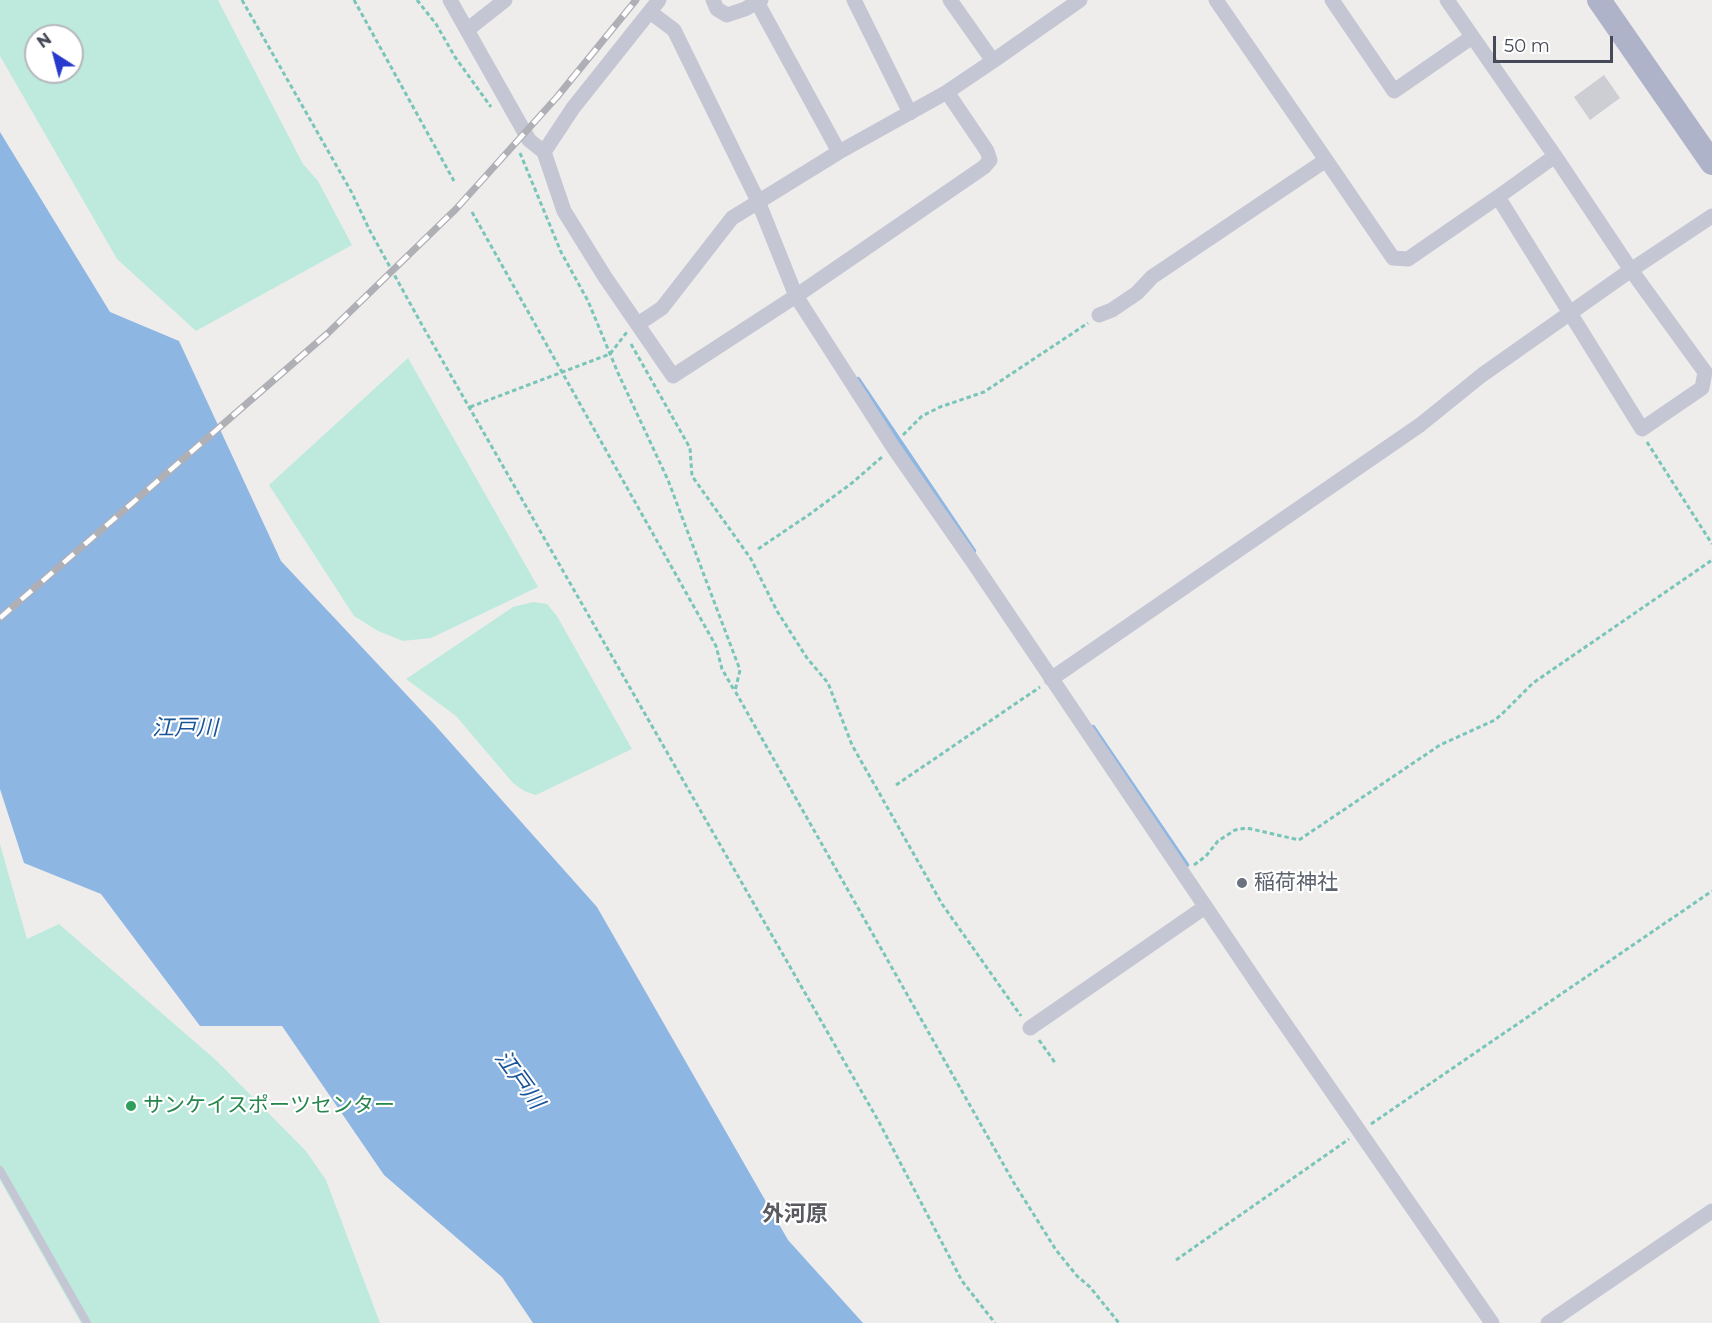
<!DOCTYPE html>
<meta charset="utf-8">
<style>
body{margin:0}
#map{position:relative;width:1712px;height:1323px;overflow:hidden;background:#efedec;font-family:Montserrat,sans-serif}
canvas{display:block}
.north{position:absolute;left:24px;top:24px;width:60px;height:60px;box-sizing:border-box;background:#fff;border:2px solid #b5b7bc;border-radius:50%;rotate:324deg;font-size:16px;font-weight:700;line-height:24px;text-align:center;color:#464a58}
.north::after{content:'';display:block;margin:auto;width:21px;height:27px;background:#283acd;clip-path:polygon(50% 0,100% 100%,50% 72%,0 100%)}
.scale{position:absolute;left:1493px;top:36px;width:120px;height:27px;box-sizing:border-box;border:3px solid #464a58;border-top:0;padding-left:8px;font-size:18px;line-height:21px;white-space:nowrap;color:#464a58;-webkit-text-stroke:4px #fff;paint-order:stroke}
</style>
<div id="map">
<canvas width="1712" height="1323"></canvas>
<div class="north">N</div>
<div class="scale">50 m</div>
</div>
<script>
const ctx = document.querySelector('canvas').getContext('2d');
ctx.lineJoin = 'round';
function fill(path, color) { ctx.fillStyle = color; ctx.fill(path, 'evenodd'); }
const shape = rows => new Path2D(rows.map(r => 'M' + r).join(''));
function trace(path, color, width, dash) { ctx.strokeStyle = color; ctx.lineWidth = width; ctx.lineCap = dash ? 'butt' : 'round'; ctx.setLineDash(dash || []); ctx.stroke(path); }
function drawText(font, color, halo, rows, align = 'center') {
  ctx.font = font + ' Montserrat,"Noto Sans JP",sans-serif'; ctx.lineWidth = 4.5; ctx.setLineDash([]); ctx.textBaseline = 'middle'; ctx.strokeStyle = halo; ctx.fillStyle = color; for (const [text, x, y, turn = 0] of rows) {
    ctx.save(); ctx.translate(x, y); ctx.rotate((+turn || 0) * Math.PI / 180); ctx.textAlign = isNaN(turn) ? turn : align; if (halo) ctx.strokeText(text, 0, 0); ctx.fillText(text, 0, 0); ctx.restore();
  }
}
fill(shape([
 [0,0,218,0,303,164,318,181,352,245,196,331,117,259,0,56],
 [36,36,72,36,72,72,36,72],
 [408,358,538,587,431,638,403,641,378,631,354,616,269,485],
 [533,602,547,604,557,616,632,749,536,795,524,791,513,783,456,716,406,679,513,607],
 [0,844,27,939,59,924,217,1061,306,1151,326,1180,380,1323,81,1323,0,1180]
]), '#beeadd');
fill(shape([
 [0,132,110,312,179,341,281,561,434,724,597,907,788,1240,863,1323,533,1323,502,1277,384,1175,282,1026,200,1026,101,894,24,863,0,789]
]), '#8eb6e3');
trace(shape([
 [858,379,974,551],
 [1093,727,1187,865]
]), '#8eb6e3', 4.5);
fill(shape([
 [1604,75,1620,98,1590,120,1574,97]
]), '#cdcdd4');
trace(shape([
 [242,0,352,193,369,229,422,325,879,1122,962,1281,995,1323],
 [354,0,454,181],
 [417,0,436,24,455,57,491,107],
 [520,153,561,252,588,301,618,373,668,480,740,670,735,691,1014,1183,1056,1250,1077,1276,1090,1287,1119,1323],
 [472,212,716,646,722,669,734,690],
 [631,344,690,448,692,476,751,559,777,611,807,658,828,683,852,745,942,904,1021,1016],
 [470,407,610,354,627,332],
 [903,435,922,416,940,407,984,392,1088,323],
 [1647,442,1712,544],
 [758,549,810,514,852,483,882,457],
 [896,785,1040,687],
 [1194,865,1206,856,1218,841,1235,830,1247,828,1299,840,1440,745,1495,720,1503,713,1533,683,1712,560],
 [1039,1040,1056,1064],
 [1371,1124,1712,891],
 [1176,1260,1349,1139]
]), '#79c5b8', 3, [4.5, 3]);
trace(shape([
 [0,1170,87,1323]
]), '#c4c7d3', 8);
trace(shape([
 [450,0,529,140,544,152,564,211,605,277,673,376,796,296,984,167,990,160,987,151,947,92],
 [713,0,717,9,727,15,745,9,761,0],
 [854,0,910,113],
 [950,0,993,61,1080,0],
 [1332,0,1394,91,1472,37],
 [1447,0,1555,156,1631,270,1705,372,1702,388,1642,429,1498,197,1555,156],
 [757,2,839,152],
 [650,12,674,30,758,201,796,296,893,447,973,562,1263,992,1492,1323],
 [467,30,505,0],
 [544,152,573,108,659,0],
 [1326,160,1393,258,1408,259,1498,197],
 [1099,315,1112,310,1137,293,1152,277,1326,160,1216,0],
 [638,324,662,308,732,218,839,152,947,92,993,61],
 [1051,679,1420,425,1482,375,1631,270,1712,216],
 [1030,1028,1205,907],
 [1548,1323,1712,1211]
]), '#c4c7d3', 15);
trace(shape([
 [1599,0,1712,163]
]), '#aeb3c9', 24);
const rail = shape([
 [0,618,328,333,456,209,557,97,636,0]
]);
trace(rail, '#afafb6', 7);
trace(rail, '#fff', 4.5, [14]);
for (const [x, y, r, color] of [
 [1242,883,6,"#6b7280"],
 [131,1106,6,"#2e9e5b"]
]) { const dot = new Path2D(); dot.arc(x, y, r, 0, 2 * Math.PI); ctx.fillStyle = color; ctx.fill(dot); trace(dot, '#fff', 2); }
drawText('21px', '#5b616d', '#fff', [
 ["稲荷神社",1254,883]
], 'left');
drawText('21px', '#27864d', '#fff', [
 ["サンケイスポーツセンター",143,1106]
], 'left');
drawText('italic 22px', '#185499', '#fff', [
 ["江戸川",185,729],
 ["江戸川",519,1080,54]
]);
drawText('bold 22px', '#5a5b61', '#fff', [
 ["外河原",795,1215]
]);
</script>
